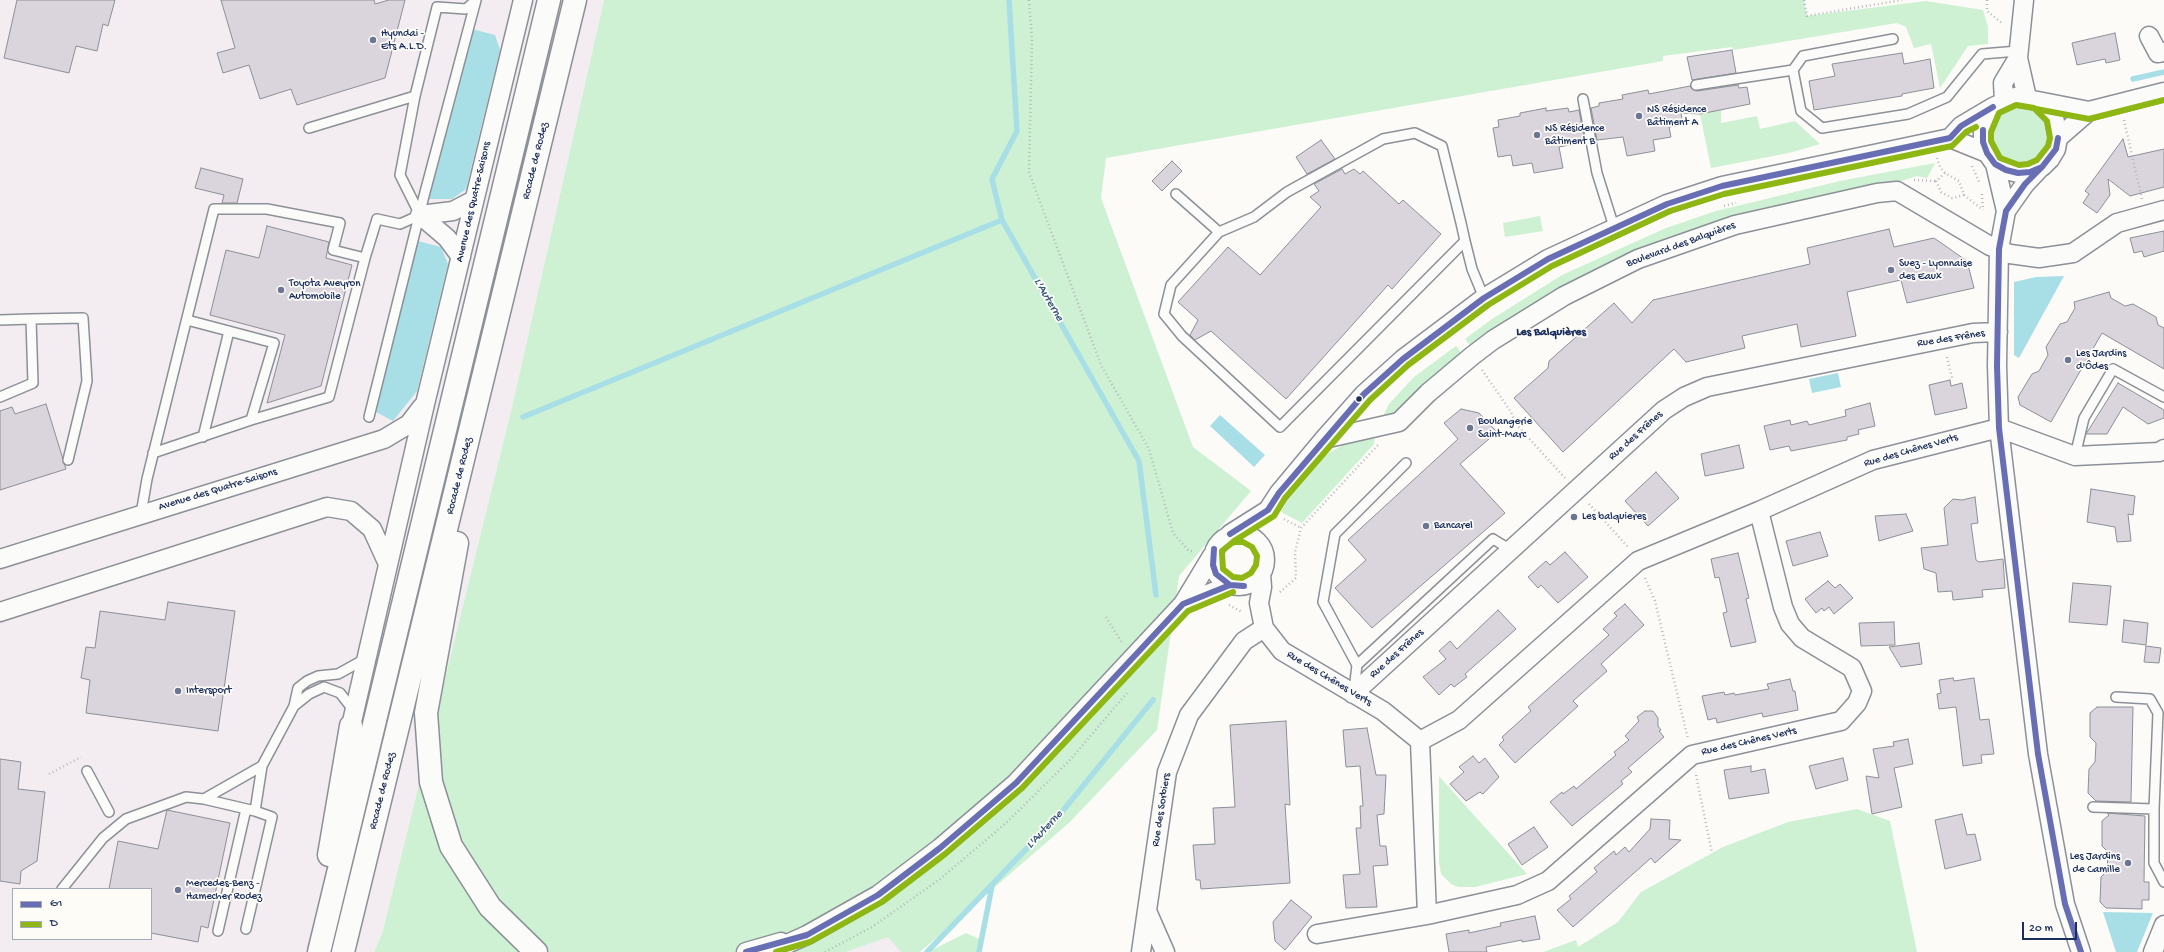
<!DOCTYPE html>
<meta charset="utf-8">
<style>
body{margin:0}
#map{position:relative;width:2164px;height:952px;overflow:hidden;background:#fcfbf8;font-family:"Gochi Hand",sans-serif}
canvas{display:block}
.legend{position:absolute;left:12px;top:888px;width:140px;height:52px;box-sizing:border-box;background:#fdfcf7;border:1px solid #a3aaba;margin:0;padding:5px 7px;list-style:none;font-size:12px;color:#1b2f5e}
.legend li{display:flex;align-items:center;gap:8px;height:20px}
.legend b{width:20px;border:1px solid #a3aaba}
.scale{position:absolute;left:2022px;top:922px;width:55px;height:18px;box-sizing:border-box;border:2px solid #1b2f5e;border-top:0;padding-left:5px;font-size:12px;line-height:14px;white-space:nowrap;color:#1b2f5e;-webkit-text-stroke:3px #fdfcf7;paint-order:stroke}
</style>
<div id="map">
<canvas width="2164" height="952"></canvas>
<ul class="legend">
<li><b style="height:5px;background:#686eb4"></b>G1</li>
<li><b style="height:5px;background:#8eb713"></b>D</li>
</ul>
<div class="scale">20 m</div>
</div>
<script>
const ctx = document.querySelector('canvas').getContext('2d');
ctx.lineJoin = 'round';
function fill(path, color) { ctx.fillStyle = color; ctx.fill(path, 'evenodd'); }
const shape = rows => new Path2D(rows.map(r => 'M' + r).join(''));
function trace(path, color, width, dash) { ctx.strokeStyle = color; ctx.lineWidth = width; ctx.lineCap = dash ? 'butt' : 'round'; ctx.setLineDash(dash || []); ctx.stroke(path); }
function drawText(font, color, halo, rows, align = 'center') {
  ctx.font = font + ' "Gochi Hand",sans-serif'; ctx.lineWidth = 3.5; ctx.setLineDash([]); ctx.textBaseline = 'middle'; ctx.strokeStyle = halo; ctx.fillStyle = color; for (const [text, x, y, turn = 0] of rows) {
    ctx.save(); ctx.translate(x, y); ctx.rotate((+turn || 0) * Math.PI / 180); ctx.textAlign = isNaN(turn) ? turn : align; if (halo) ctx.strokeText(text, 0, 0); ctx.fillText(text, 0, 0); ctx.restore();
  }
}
fill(shape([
 [0,0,604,0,512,407,382,934,374,952,0,952],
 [13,889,151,889,151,939,13,939],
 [889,936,901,952,846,952]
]), '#f3edf1');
fill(shape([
 [604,0,1804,0,1807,16,1926,1,1983,10,1988,27,1988,44,1968,46,1940,88,1931,44,1914,48,1906,27,1897,23,1734,50,1732,47,1663,56,1663,61,1106,158,1101,198,1193,447,1251,491,1179,576,1157,730,1070,822,920,952,901,952,888,937,846,952,374,952,382,934,512,407],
 '1991 135a29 29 0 1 1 58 0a29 29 0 1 1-58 0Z',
 [1721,109,1721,123,1757,116,1760,129,1795,121,1820,144,1789,153,1711,168,1700,114],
 [1935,163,1927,178,1916,176,1899,182,1887,182,1795,202,1746,214,1670,238,1611,262,1552,293,1472,348,1465,339,1492,319,1562,275,1666,228,1716,211,1840,181],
 [1540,216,1543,231,1505,237,1503,223],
 [1456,346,1463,355,1431,378,1392,414,1382,418,1389,404,1414,377],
 [1375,434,1374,444,1302,523,1281,512,1294,487,1327,454,1352,440],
 [1439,776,1445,783,1527,874,1475,887,1458,887,1451,884,1441,874,1439,862],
 [1857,809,1890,821,1917,952,1543,952,1576,940,1578,947,1618,922,1641,892,1723,847,1788,822],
 [966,933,981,940,978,952,928,952]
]), '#cdf1d2');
fill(shape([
 [472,29,495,35,500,50,466,189,452,199,429,199],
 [418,241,441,247,448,264,417,391,393,421,376,412],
 [2064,276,2019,358,2014,355,2014,282,2036,277],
 [1838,373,1841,387,1812,393,1809,379],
 [1220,415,1265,455,1254,467,1210,426],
 [2103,912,2153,913,2137,952,2116,952]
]), '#a8dfe7');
trace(shape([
 [1009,0,1017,131,992,179,1002,220,1139,461,1156,595],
 [2133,79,2164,72],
 [523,417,1002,220],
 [927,952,1061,813,1153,700],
 [979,952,992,886]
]), '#a8dfe7', 5.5);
const building = shape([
 [17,0,115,0,108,26,103,24,97,51,76,46,69,73,4,58,17,0],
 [221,0,374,0,375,4,389,0,405,0,385,78,297,105,291,89,260,99,249,65,223,73,217,53,235,48,221,0],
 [2115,33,2120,60,2106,63,2105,59,2077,65,2072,43,2115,33],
 [1732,50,1736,73,1692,80,1687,57,1732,50],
 [1902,53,1904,64,1930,59,1934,88,1902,94,1902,96,1814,110,1809,81,1835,76,1832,64,1902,53],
 [1738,85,1739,88,1747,87,1750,104,1700,114,1681,113,1683,125,1669,127,1671,137,1653,140,1655,151,1627,156,1623,137,1597,140,1591,108,1599,106,1599,103,1623,99,1622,95,1648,90,1649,94,1690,86,1693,90,1697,91,1738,85],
 [1546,108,1546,111,1568,108,1569,112,1579,110,1585,142,1559,147,1563,168,1534,173,1532,163,1513,166,1511,155,1498,157,1493,128,1499,127,1498,120,1520,116,1520,113,1546,108],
 [2123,139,2128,157,2164,149,2164,187,2130,196,2108,179,2110,195,2097,213,2083,203,2089,194,2085,191,2123,139],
 [1321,140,1335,159,1307,174,1296,157,1321,140],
 [1172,161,1182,171,1162,191,1152,181,1172,161],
 [201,168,243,179,237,203,222,203,224,195,195,188,201,168],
 [1342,169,1345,174,1354,169,1360,174,1363,171,1399,204,1403,200,1441,234,1392,289,1388,285,1286,399,1211,331,1195,340,1190,335,1198,320,1178,302,1228,247,1260,275,1321,207,1310,197,1319,191,1314,184,1342,169],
 [267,226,329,242,326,258,352,265,321,386,267,403,285,335,210,315,226,250,259,258,267,226],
 [1889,229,1894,247,1934,238,1967,261,1974,288,1907,303,1901,280,1847,292,1856,336,1801,347,1797,324,1742,336,1745,348,1686,362,1674,349,1563,452,1514,398,1548,368,1549,361,1614,303,1632,323,1653,300,1810,264,1807,248,1889,229],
 [2164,231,2164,251,2144,257,2142,251,2134,253,2130,238,2164,231],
 [2109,292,2111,298,2125,306,2133,304,2156,317,2158,325,2164,328,2164,369,2102,333,2051,422,2020,405,2018,397,2032,374,2039,371,2048,355,2046,347,2060,324,2067,322,2075,308,2074,302,2109,292],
 [1950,380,1951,386,1962,383,1967,408,1935,415,1929,385,1950,380],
 [2118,383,2164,410,2164,418,2148,424,2123,407,2107,434,2086,434,2118,383],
 [1870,403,1875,426,1858,430,1859,434,1847,437,1847,440,1791,451,1789,446,1770,450,1764,426,1790,420,1791,425,1807,421,1809,425,1846,416,1845,410,1870,403],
 [46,404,66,469,0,490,0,411,12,407,15,414,46,404],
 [1461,409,1479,413,1497,432,1460,464,1505,513,1372,628,1335,588,1366,560,1348,540,1458,439,1444,423,1461,409],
 [1739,445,1744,468,1705,476,1701,454,1739,445],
 [1656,472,1679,498,1648,526,1625,501,1656,472],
 [2091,489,2135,496,2133,515,2128,514,2131,541,2117,542,2115,527,2087,522,2091,489],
 [1975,497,1978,523,1971,524,1976,560,1979,562,2003,559,2005,588,1982,590,1983,597,1953,600,1952,591,1938,592,1936,573,1924,569,1921,548,1948,545,1944,508,1953,499,1962,500,1975,497],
 [1906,514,1913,531,1879,541,1875,516,1906,514],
 [1820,532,1828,556,1793,566,1786,541,1820,532],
 [1565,552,1588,577,1558,603,1541,585,1538,588,1528,577,1546,561,1550,565,1565,552],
 [1738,553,1749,598,1746,599,1756,642,1731,647,1723,613,1727,612,1719,577,1715,578,1711,559,1738,553],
 [1828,581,1835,588,1840,584,1853,598,1834,614,1829,607,1824,611,1822,608,1816,613,1805,599,1828,581],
 [2073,583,2111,586,2107,625,2069,622,2073,583],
 [168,602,235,611,218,731,86,713,90,680,81,678,86,647,95,648,100,611,165,620,168,602],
 [1625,604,1644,625,1601,664,1607,671,1573,701,1578,706,1515,763,1499,745,1504,740,1502,737,1531,711,1528,707,1609,635,1603,629,1617,616,1614,613,1625,604],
 [1498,610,1516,629,1465,674,1467,677,1454,687,1451,684,1439,695,1423,677,1446,659,1439,651,1450,641,1457,649,1498,610],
 [2124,620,2148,623,2146,645,2122,642,2124,620],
 [1894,622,1895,645,1861,646,1859,623,1894,622],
 [1919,643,1922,664,1901,667,1889,647,1919,643],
 [2146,646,2161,648,2159,663,2144,662,2146,646],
 [1953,678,1954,681,1974,678,1980,720,1989,719,1994,754,1981,755,1982,763,1963,766,1956,707,1939,709,1937,694,1941,693,1939,680,1953,678],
 [1790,679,1793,691,1795,691,1798,710,1763,717,1762,713,1717,723,1716,718,1708,720,1702,696,1724,692,1725,695,1734,693,1735,695,1769,689,1767,684,1790,679],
 [2097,707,2133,707,2131,802,2096,801,2088,793,2089,769,2095,762,2096,743,2090,737,2090,713,2097,707],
 [1645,711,1653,711,1658,718,1658,726,1661,730,1659,731,1664,737,1628,768,1632,772,1621,781,1623,784,1572,826,1550,802,1562,792,1563,794,1574,786,1576,789,1616,755,1614,752,1629,740,1625,736,1639,721,1637,717,1645,711],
 [1286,721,1290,805,1285,804,1290,883,1201,889,1200,880,1196,880,1193,845,1215,844,1213,808,1235,807,1230,725,1286,721],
 [1367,728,1376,775,1386,775,1384,814,1377,815,1380,846,1386,846,1388,865,1373,866,1377,907,1346,908,1343,875,1360,874,1356,828,1361,828,1360,806,1363,806,1360,766,1346,767,1343,730,1367,728],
 [1908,739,1913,764,1894,768,1902,807,1872,814,1866,776,1879,778,1873,749,1894,746,1893,742,1908,739],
 [1473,756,1479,763,1485,758,1499,777,1483,794,1480,792,1466,801,1450,784,1464,772,1459,767,1473,756],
 [1843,758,1848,780,1816,789,1809,766,1843,758],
 [0,759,21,762,18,789,45,792,37,861,21,871,20,884,0,881,0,759],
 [1751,766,1751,772,1765,769,1769,793,1729,799,1724,770,1751,766],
 [167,810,230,823,208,928,201,926,198,942,151,933,151,889,109,889,118,841,158,849,167,810],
 [2107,813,2145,816,2144,882,2149,882,2149,900,2142,900,2142,909,2106,908,2100,902,2101,877,2107,871,2108,852,2102,846,2102,821,2109,815,2107,813],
 [1962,814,1967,835,1975,834,1981,860,1945,869,1935,820,1962,814],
 [1651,819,1670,820,1669,839,1681,840,1655,863,1651,858,1573,927,1557,910,1571,899,1569,896,1597,872,1594,868,1614,851,1616,855,1625,847,1629,852,1650,829,1651,819],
 [1534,827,1548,847,1522,865,1508,844,1534,827],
 [1291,900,1312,917,1285,950,1275,941,1273,922,1291,900],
 [1535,916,1540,939,1522,942,1522,940,1486,947,1487,952,1449,952,1446,934,1469,930,1469,933,1501,926,1500,923,1535,916]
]);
fill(building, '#dad4dc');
trace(building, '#8c9097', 1);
const lane = shape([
 [1793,70,1803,56,1893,39],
 [1696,85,1793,70,1801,111,1822,128,1908,114,1947,97,1982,54,2018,51],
 [1583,99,1597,173,1614,227],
 [309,128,415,96,437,7,466,9,475,1],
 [1176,194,1219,232],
 [1465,241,1280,427,1182,336,1164,314,1171,285,1219,232,1254,217,1287,192,1383,139,1415,133,1442,146,1461,223,1465,241,1472,269,1484,298],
 [365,258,377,219,400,224,420,215,400,175,415,96],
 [31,319,83,318,87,381,68,460],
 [0,320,31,319,33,383,0,397],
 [369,417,424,196,476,0],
 [203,437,229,331],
 [153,453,251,420,274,343,187,320],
 [2075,456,2084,418,2113,369,2164,397],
 [141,514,147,479,214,209,267,209,340,223,333,250,365,258,329,397,251,420],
 [1357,665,1493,539,1511,550],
 [1354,690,1357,665,1323,602,1335,534,1406,463],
 [2116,697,2150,699,2158,713,2154,809,2154,863,2164,882],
 [294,706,309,694,324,687,340,693,354,711],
 [262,766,204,799,255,811,262,766,294,706,298,688,307,681,318,676,338,674,365,659],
 [87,771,109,812],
 [2093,807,2154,809],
 [62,889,103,838,126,819,186,797,204,799],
 [246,929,272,817,255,811],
 [218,931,246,809]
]);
const street = shape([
 [2024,0,2018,58,2027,98],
 [2149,36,2158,53,2164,52],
 [2004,101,2003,83,2018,58],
 [2038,101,2089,111],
 [1950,138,1987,153],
 [2058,138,2089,111,2164,92],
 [1995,164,2006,211],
 [2041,167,2025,184,2006,211,1999,249,1997,366,1999,428,2038,754,2065,904,2081,952],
 [461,257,447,238,420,215,453,211,474,200],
 [1324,439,1399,422,1428,393,1472,356,1493,340,1564,296,1638,259,1735,225,1877,193,1897,191,1990,246,2010,254,2039,258,2073,253,2117,223,2164,210],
 '1213 560a26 26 0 1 1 52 0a26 26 0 1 1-52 0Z',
 [1230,534,1268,510,1279,493,1324,439,1364,394,1403,359,1484,298,1548,259,1667,204,1722,186,1950,138,1961,126,1993,107,2015,97,2038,101,2054,117,2058,138,2056,149,2050,159,2042,167,2030,172,2018,173,2006,170,1995,164,1987,153,1983,142,1983,130,1993,107],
 [0,559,384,439,409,424,422,407],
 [1261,574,1262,587,1259,603,1264,628,1282,651,1383,711,1420,741,1427,915],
 [1183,604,1230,585],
 [0,612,327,507,351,511,372,529,388,564],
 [1353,694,1664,410,1684,397,1707,387,1973,333,1998,332],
 [351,726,425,404,523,0],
 [1420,741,1459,720,1638,561,1759,511,1873,460,1999,428,2075,456,2159,452,2164,449],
 [1147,911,1165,952],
 [1317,934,1427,915,1517,895,1548,881,1692,755,1841,721,1857,703,1862,691,1852,668,1802,638,1790,624,1783,607,1759,511],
 [746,952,781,942],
 [769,952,807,935,878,895,940,848,1016,783,1183,604,1212,556],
 [1141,952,1167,772,1189,715,1244,641,1264,628],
 [2153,952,2164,925]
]);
const highway = shape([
 [457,543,426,713,431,782,451,846,490,907,536,952],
 [329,855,351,726],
 [319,952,549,0],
 [343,952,575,0]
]);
trace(lane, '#8c9097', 12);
trace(street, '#8c9097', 21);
trace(highway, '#8c9097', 25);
trace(shape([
 [1029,0,1032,38,1029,172,1101,365,1149,449,1173,533,1188,550,1194,552],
 [1804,0,1807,16,1902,0],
 [1987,0,1987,11,2002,23],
 [2124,120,2142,199],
 [1937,158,1940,167,1945,173],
 [1972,166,1980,184],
 [1914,180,1936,181],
 [1982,194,1983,210],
 [1964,195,1952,198,1941,192,1936,181,1945,173,1959,181,1964,195,1983,210],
 [1724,206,1736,203],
 [1947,357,1952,378],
 [1482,370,1511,412,1516,424,1565,478],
 [1589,504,1628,547],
 [1284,519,1301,528],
 [1645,578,1655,601,1688,739],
 [1280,592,1296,578,1295,552,1301,528,1378,445],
 [1229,605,1242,612],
 [1106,617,1122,643],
 [49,774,81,757],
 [1696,775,1712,853],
 [825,952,872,927,940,879,1006,823,1070,760,1127,693]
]), '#b6b9bd', 2.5, [1, 3]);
trace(lane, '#fbfbf9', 9);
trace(street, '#fbfbf9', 18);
trace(highway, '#fbfbf9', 22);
trace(shape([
 [1983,130,1983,142,1987,153,1995,164,2006,170,2018,173,2030,172,2042,167,2056,149,2058,138],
 [2042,167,2025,184,2006,211,1999,249,1997,366,1999,428,2038,754,2065,904,2081,952],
 [1230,534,1268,510,1279,493,1364,394,1403,359,1484,298,1548,259,1667,204,1722,186,1950,138,1961,126,1993,107],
 [1214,549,1213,565,1216,574,1230,585,1244,586],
 [746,952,807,935,878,895,940,848,1016,783,1183,604,1230,585]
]), '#686eb4', 6);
trace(shape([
 [2016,105,2034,108,2047,121,2050,138,2048,146,2037,160,2028,164,2019,165,2000,158,1991,141,1991,132,1999,113,2016,105],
 [2036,109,2089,119,2164,100],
 [1234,541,1274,516,1285,498,1370,400,1408,365,1488,305,1552,266,1670,211,1724,194,1952,146,1966,132,1976,127],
 [1222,553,1223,569,1233,577,1242,578,1251,573,1256,565,1257,556,1252,547,1243,542,1233,542,1222,551],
 [776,952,810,942,882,902,945,854,1022,788,1188,611,1233,592]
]), '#8eb713', 6);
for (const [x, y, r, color] of [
 [373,40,4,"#6a7694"],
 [1639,116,4,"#6a7694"],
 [1537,135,4,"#6a7694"],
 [1891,270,4,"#6a7694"],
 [281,290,4,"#6a7694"],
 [2068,360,4,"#6a7694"],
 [1359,399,3.5,"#1b2f5e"],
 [1470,428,4,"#6a7694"],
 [1574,517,4,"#6a7694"],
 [1426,526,4,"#6a7694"],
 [178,691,4,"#6a7694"],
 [2128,863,4,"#6a7694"],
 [178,890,4,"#6a7694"]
]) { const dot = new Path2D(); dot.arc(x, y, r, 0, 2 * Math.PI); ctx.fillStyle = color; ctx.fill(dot); trace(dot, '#fdfcf7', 1.5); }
drawText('11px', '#1b2f5e', '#fdfcf7', [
 ["Hyundai -",381,34],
 ["Ets A.L.D.",381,47],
 ["NS Résidence",1647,110],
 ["Bâtiment A",1647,123],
 ["NS Résidence",1545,129],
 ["Bâtiment B",1545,142],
 ["Suez - Lyonnaise",1899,264],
 ["des Eaux",1899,277],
 ["Toyota Aveyron",289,284],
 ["Automobile",289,297],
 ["Les Jardins",2076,354],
 ["d'Ôdes",2076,367],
 ["Boulangerie",1478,422],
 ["Saint-Marc",1478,435],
 ["Les balquieres",1582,517],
 ["Bancarel",1434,526],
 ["Intersport",186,691],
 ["Les Jardins",2120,857,"right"],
 ["de Camille",2120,870,"right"],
 ["Mercedes-Benz -",186,884],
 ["Hamecher Rodez",186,897]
], 'left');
drawText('11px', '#1b2f5e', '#fdfcf7', [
 ["Rocade de Rodez",536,161,-76],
 ["Avenue des Quatre-Saisons",474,202,-77],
 ["Boulevard des Balquières",1681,245,-20],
 ["Rue des Frênes",1951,339,-9],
 ["Rue des Frênes",1636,436,-42],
 ["Rue des Chênes Verts",1911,451,-16],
 ["Rocade de Rodez",460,476,-76],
 ["Avenue des Quatre-Saisons",218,490,-17],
 ["Rue des Frênes",1397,654,-42],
 ["Rue des Chênes Verts",1329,679,31],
 ["Rue des Chênes Verts",1749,742,-13],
 ["Rocade de Rodez",383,791,-76],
 ["Rue des Sorbiers",1162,810,-81]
]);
drawText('italic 12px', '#35587e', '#fdfcf7', [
 ["L'Auterne",1048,300,60],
 ["L'Auterne",1045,830,-47]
]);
drawText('bold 12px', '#1b2f5e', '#fdfcf7', [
 ["Les Balquières",1551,333]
]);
</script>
